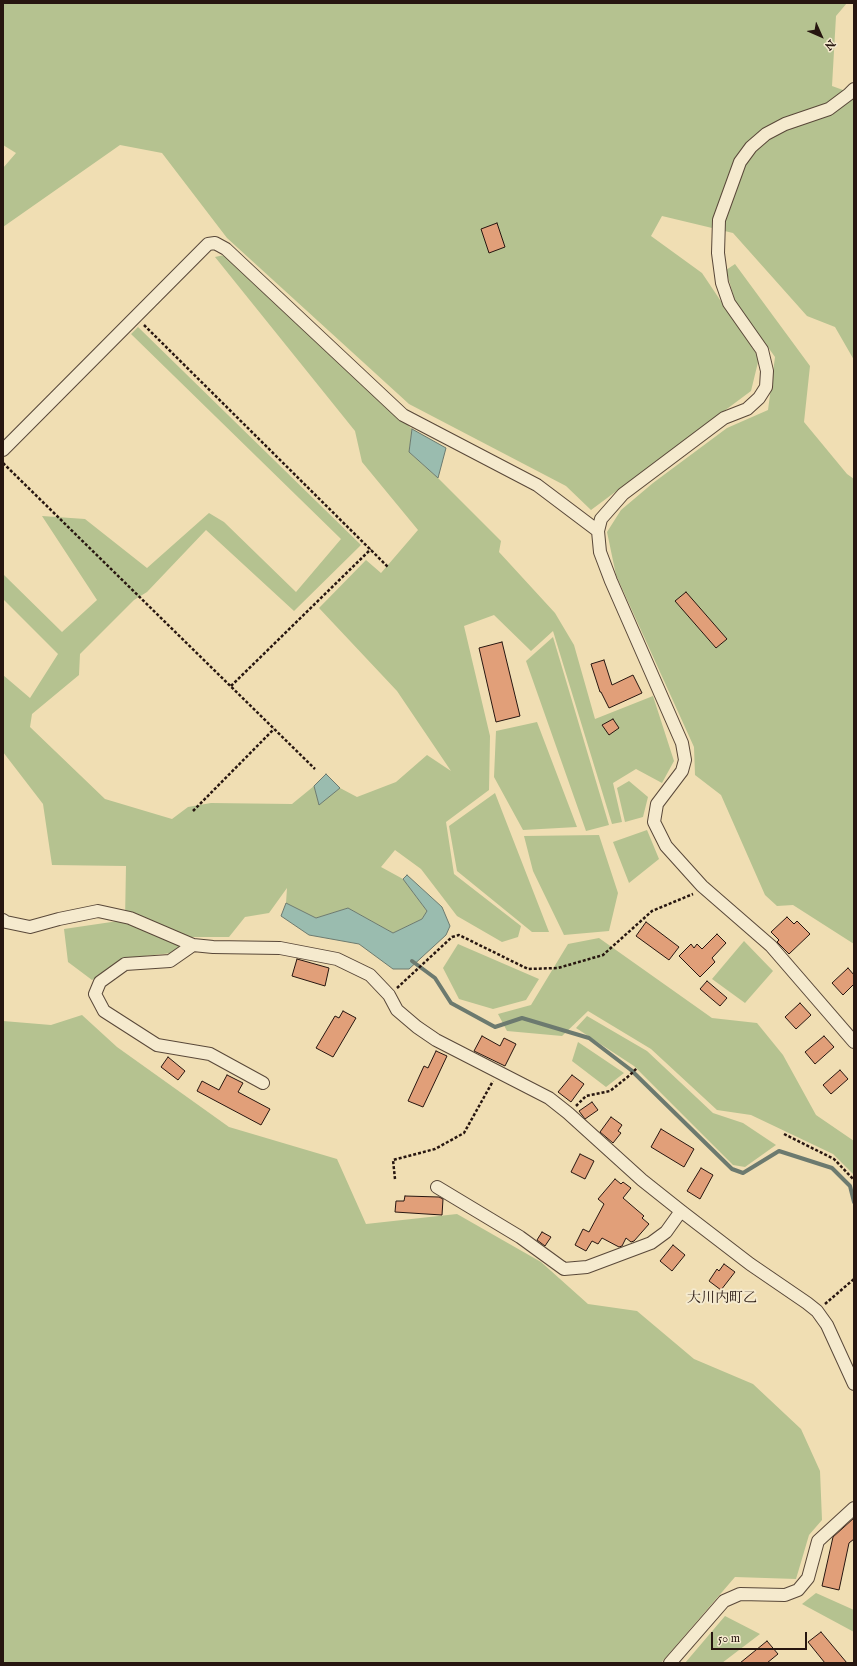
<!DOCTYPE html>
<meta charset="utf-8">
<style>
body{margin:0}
#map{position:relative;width:857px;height:1666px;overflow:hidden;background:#f0deb3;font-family:"IM FELL English",serif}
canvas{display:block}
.frame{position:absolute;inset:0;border:4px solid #271610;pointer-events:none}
.north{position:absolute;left:801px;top:16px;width:40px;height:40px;-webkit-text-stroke:3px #f5eace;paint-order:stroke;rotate:135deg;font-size:11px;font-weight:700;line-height:16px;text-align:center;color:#271610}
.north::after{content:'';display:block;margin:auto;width:14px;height:18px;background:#271610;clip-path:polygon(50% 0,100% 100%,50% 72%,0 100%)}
.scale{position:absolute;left:711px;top:1632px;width:96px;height:18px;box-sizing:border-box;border:2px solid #271610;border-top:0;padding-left:5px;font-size:12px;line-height:14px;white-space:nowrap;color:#271610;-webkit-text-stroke:3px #f5eace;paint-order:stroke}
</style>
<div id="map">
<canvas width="857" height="1666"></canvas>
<div class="frame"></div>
<div class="north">N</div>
<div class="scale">50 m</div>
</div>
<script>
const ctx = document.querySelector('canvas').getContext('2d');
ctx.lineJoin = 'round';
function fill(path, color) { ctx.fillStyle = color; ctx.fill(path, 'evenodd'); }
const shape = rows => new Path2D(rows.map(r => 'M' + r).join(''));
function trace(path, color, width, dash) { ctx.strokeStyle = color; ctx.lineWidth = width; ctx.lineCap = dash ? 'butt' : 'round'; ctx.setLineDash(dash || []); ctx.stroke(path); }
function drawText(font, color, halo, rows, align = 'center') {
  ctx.font = font + ' "IM FELL English","Noto Serif JP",serif'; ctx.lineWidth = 4; ctx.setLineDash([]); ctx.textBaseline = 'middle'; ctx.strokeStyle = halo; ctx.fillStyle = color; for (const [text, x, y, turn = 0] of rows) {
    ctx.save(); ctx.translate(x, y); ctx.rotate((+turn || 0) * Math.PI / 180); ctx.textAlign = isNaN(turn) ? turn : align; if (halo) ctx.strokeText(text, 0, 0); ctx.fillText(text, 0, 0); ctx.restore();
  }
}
fill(shape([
 [3,3,847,3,836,16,832,86,854,94,854,360,835,327,807,316,733,233,662,216,651,236,702,273,759,358,751,391,591,510,566,486,409,404,227,238,162,153,120,145,3,227,3,168,16,153,3,145],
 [224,255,412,429,409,452,438,478,501,541,499,552,555,613,574,645,595,719,653,696,674,761,662,783,636,769,613,783,622,822,612,824,553,631,531,651,494,615,464,626,490,736,489,790,446,822,454,874,521,926,518,937,502,942,457,916,421,869,395,850,381,867,403,879,427,911,422,919,393,933,348,908,316,918,286,903,287,888,269,913,245,917,229,937,192,937,172,953,126,958,92,980,68,962,64,929,125,920,126,866,52,865,43,804,3,752,3,675,30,698,58,654,3,599,3,574,62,632,97,600,42,516,85,519,147,568,209,513,224,522,296,592,341,539,131,334,138,327,361,545,294,611,206,530,147,592,134,600,80,654,79,675,32,714,30,727,105,799,172,819,188,807,211,803,292,804,314,786,319,804,340,788,357,797,396,782,427,755,451,771,397,691,319,608,366,560,381,573,418,530,362,462,355,431,215,257],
 [735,264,810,366,804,422,847,474,854,479,854,944,793,905,777,906,765,895,721,795,695,775,694,747,616,575,607,532,621,510,653,483,727,428,768,410,775,357,735,301,726,270],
 [553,637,609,825,586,831,526,661],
 [537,722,577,827,523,830,494,777,496,731],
 [629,781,648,797,643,817,625,822,617,788],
 [495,793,549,932,532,932,457,871,449,826],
 [647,830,659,859,629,883,613,842],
 [599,835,618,893,609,931,564,935,533,871,524,836],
 [599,938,712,1018,757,1023,783,1055,816,1115,854,1141,854,1175,833,1154,751,1115,717,1110,651,1049,588,1011,562,1036,507,1031,498,1014,531,1005,568,944],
 [744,941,773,971,745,1003,712,979],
 [458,944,539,979,526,1000,493,1009,459,999,443,968],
 [82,1015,117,1047,229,1127,337,1159,366,1224,457,1214,541,1262,588,1304,637,1311,694,1359,753,1384,801,1429,820,1471,822,1520,809,1535,796,1579,735,1577,661,1663,3,1663,3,1021,51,1025],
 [587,1016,647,1051,713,1113,743,1123,776,1145,745,1167,733,1165,634,1066,576,1028],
 [578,1042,624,1073,606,1087,572,1061],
 [816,1593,854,1610,854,1632,802,1604],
 [725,1616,760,1634,722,1663,685,1663]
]), '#b5c290');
const water = shape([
 [412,429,446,448,438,478,409,452,412,429],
 [326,774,340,788,319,805,314,786,326,774],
 [407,875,442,907,450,926,446,935,409,969,393,969,359,944,309,935,281,916,286,903,316,918,348,908,393,933,422,919,427,911,403,879,407,875]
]);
fill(water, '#9abcaf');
trace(water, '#6c7a6f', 1);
trace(shape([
 [412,961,435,978,451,1003,495,1027,522,1018,589,1038,631,1070,732,1169,743,1173,779,1151,832,1168,850,1186,854,1202]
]), '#6c7a6f', 4);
const building = shape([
 [497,223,505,247,489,253,481,229,497,223],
 [686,592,727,639,716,648,675,601,686,592],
 [502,642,520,716,496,722,479,648,502,642],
 [604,660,612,685,633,675,642,693,609,708,601,692,600,692,591,664,604,660],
 [613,719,619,728,609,735,602,725,613,719],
 [787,917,794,924,797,921,810,934,789,954,777,942,779,940,771,932,787,917],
 [646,922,679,947,669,960,636,936,646,922],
 [717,934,726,943,712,958,715,962,700,977,679,956,691,944,694,948,697,944,702,949,717,934],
 [297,959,329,968,325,986,292,976,297,959],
 [848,968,854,975,854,984,843,995,832,983,848,968],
 [707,981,727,998,720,1006,700,989,707,981],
 [800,1003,811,1015,796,1029,785,1017,800,1003],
 [343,1011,356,1018,333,1057,316,1048,335,1016,339,1018,343,1011],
 [482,1036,500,1046,504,1038,516,1044,505,1066,474,1051,482,1036],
 [824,1036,834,1047,815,1064,805,1052,824,1036],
 [436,1051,447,1056,423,1107,408,1101,424,1066,428,1068,436,1051],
 [168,1057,185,1071,178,1080,161,1067,168,1057],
 [840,1070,848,1079,831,1094,823,1085,840,1070],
 [227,1075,243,1083,238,1092,270,1109,261,1125,197,1091,202,1081,219,1090,227,1075],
 [572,1075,584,1084,571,1102,558,1092,572,1075],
 [592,1102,598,1110,585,1119,579,1111,592,1102],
 [611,1117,622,1125,618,1131,621,1133,613,1143,600,1132,611,1117],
 [661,1129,694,1149,684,1167,651,1147,661,1129],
 [580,1154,594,1161,585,1179,571,1172,580,1154],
 [701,1168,713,1175,700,1199,687,1191,701,1168],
 [615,1179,621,1184,623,1182,631,1188,623,1198,644,1216,642,1218,649,1224,634,1241,631,1242,626,1238,622,1246,619,1247,602,1238,598,1244,592,1241,586,1251,575,1245,583,1229,589,1232,604,1204,598,1199,615,1179],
 [405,1196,439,1197,443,1199,442,1215,395,1212,396,1201,404,1201,405,1196],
 [542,1232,551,1237,545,1246,537,1240,542,1232],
 [673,1245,685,1255,672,1271,660,1261,673,1245],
 [724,1264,735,1272,721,1290,709,1281,717,1269,719,1271,724,1264],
 [854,1518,854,1539,849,1543,839,1590,822,1586,833,1537,854,1518],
 [821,1632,847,1663,825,1663,808,1642,821,1632],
 [767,1641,778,1654,767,1663,740,1663,767,1641]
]);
fill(building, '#e19f79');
trace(building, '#271610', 1);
const street = shape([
 [854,89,849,94,829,109,785,124,766,134,751,147,740,162,719,220,718,253,722,283,729,303,762,350,767,371,766,387,759,398,747,409,724,418,623,494,601,519,598,531,600,552,611,581,682,743,685,760,682,771,657,804,654,822,666,846,702,886,771,946,854,1042],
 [3,450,208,244,215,243,226,249,403,415,537,485,598,531],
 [3,920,6,922,30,927,59,919,98,911,130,918,193,945,213,947,280,948,337,959,370,975,389,995,397,1010,417,1027,436,1040,549,1098,568,1113,642,1180,681,1211,750,1264,807,1303,817,1311,827,1325,854,1384],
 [193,945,170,961,125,964,100,982,95,994,104,1011,157,1045,210,1054,263,1083],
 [437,1187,520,1237,564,1269,587,1267,651,1243,666,1232,681,1211],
 [670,1663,724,1601,740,1594,785,1595,798,1590,808,1578,818,1541,854,1508]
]);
trace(street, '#594839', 14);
trace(shape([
 [144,325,388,567],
 [3,463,315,769],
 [231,686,371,549],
 [193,811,274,729],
 [397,988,452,937,459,935,528,969,558,968,603,955,652,911,693,894],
 [576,1106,586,1096,610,1091,630,1075,637,1068],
 [784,1134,834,1159,854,1180],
 [395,1179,393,1160,435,1149,464,1133,493,1081],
 [825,1304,854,1279]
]), '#271610', 2.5, [3, 2]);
trace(street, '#f5eace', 12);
drawText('14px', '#271610', '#f5eace', [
 ["大川内町乙",722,1299]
]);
</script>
